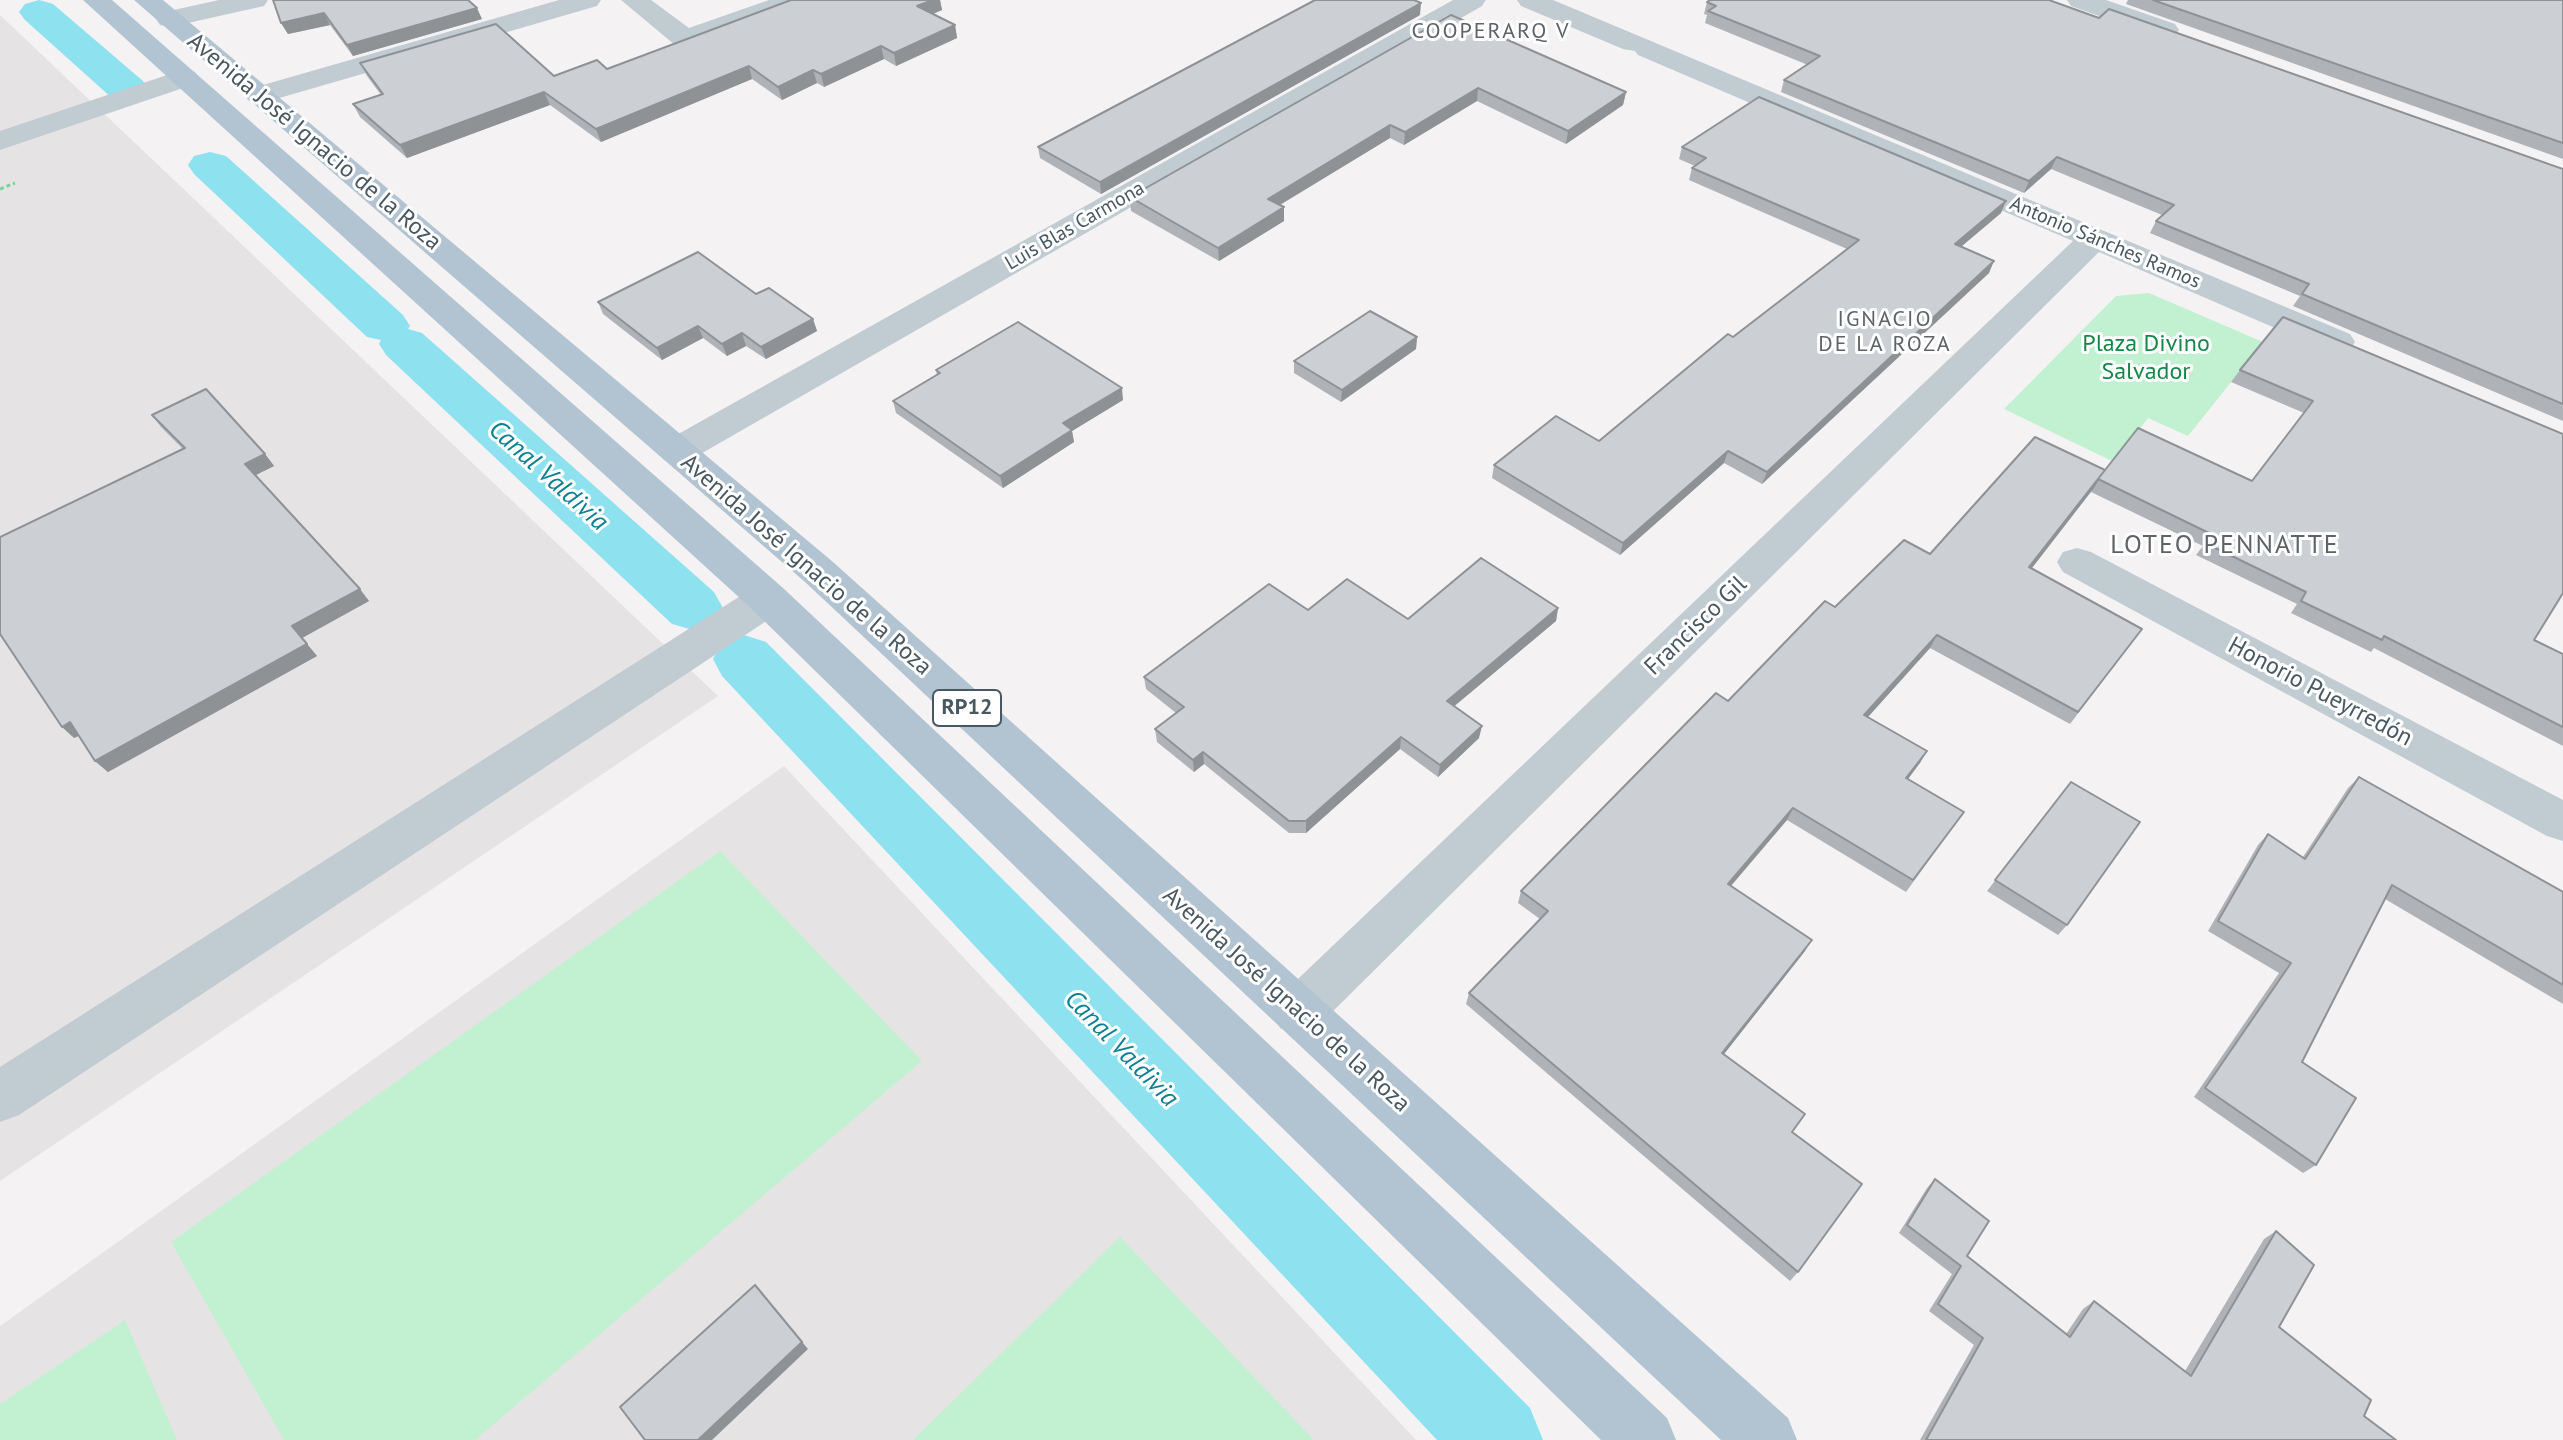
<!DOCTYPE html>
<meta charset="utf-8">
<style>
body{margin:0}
canvas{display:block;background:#f5f2f3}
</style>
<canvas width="2563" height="1440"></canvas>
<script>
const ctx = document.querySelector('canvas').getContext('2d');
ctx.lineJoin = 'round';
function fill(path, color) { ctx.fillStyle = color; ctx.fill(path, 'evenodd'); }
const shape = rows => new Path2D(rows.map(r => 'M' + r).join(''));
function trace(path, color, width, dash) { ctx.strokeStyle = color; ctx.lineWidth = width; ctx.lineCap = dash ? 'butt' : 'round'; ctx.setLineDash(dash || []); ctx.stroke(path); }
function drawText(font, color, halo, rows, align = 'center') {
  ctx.font = font + ' "PT Sans",sans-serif'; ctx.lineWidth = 6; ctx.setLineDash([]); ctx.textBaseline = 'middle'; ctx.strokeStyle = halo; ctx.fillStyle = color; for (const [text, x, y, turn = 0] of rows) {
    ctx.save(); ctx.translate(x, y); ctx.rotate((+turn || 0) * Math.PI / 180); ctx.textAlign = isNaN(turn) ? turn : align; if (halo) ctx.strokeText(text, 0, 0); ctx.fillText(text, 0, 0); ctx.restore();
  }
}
fill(shape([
 [0,15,718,696,0,1181],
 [784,766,1416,1440,0,1440,0,1326]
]), '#e6e3e5');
fill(shape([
 [2149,293,2263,342,2188,436,2148,418,2114,462,2004,409,2116,296],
 [720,851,922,1061,475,1440,284,1440,171,1242],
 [1120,1237,1314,1440,913,1440],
 [125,1320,177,1440,0,1440,0,1404]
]), '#c2f1d1');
fill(shape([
 [39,0,53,4,143,81,149,90,143,99,128,103,113,99,25,20,19,12,25,4,39,0],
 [210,152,226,156,403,315,410,326,408,329,422,333,714,592,723,608,714,624,693,630,672,624,386,355,379,344,381,340,367,337,194,174,188,165,194,156,210,152],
 [744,635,766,642,1530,1408,1543,1440,1437,1440,722,676,713,659,722,642,744,635]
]), '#8ee1ef');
trace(shape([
 [0,189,15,183]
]), '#78d19f', 3, [4, 3]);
fill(shape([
 [219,0,268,0,264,6,170,27,160,25,156,19,160,13,219,0],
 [559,0,601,0,597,6,269,101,259,104,249,101,244,95,249,89,559,0],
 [621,0,651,0,689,28,769,0,808,0,804,6,685,47,675,45,621,0],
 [1453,0,1486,0,1482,6,690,460,677,464,664,460,658,451,664,442,1453,0],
 [1517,0,1553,0,2350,334,2355,342,2350,350,2338,353,2326,350,2099,252,1316,1028,1298,1035,1280,1028,1273,1012,1280,996,2073,241,1638,55,1635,51,1623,49,1521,6,1517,0],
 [2067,0,2106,0,2175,24,2179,30,2175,36,2165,38,2155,36,2071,6,2067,0],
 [185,69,195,72,199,78,195,84,0,150,0,131,185,69],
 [2077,548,2091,552,2563,800,2563,841,2547,836,2063,572,2057,562,2063,552,2077,548],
 [768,584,783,588,789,599,783,610,19,1115,0,1122,0,1067,753,588,768,584]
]), '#c0cbd2');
fill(shape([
 [83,0,112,0,783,588,1667,1418,1676,1440,1601,1440,753,610,83,0],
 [134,0,163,0,833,562,1788,1418,1797,1440,1721,1440,805,582,134,0]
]), '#b2c4d1');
fill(shape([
 [273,0,482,19,353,56,330,25,288,34,281,23],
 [791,0,940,0,942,10,933,14,955,25,957,38,896,66,884,59,824,87,817,83,782,100,752,79,601,142,550,105,407,158,360,117,353,104,381,95,367,76,360,63,554,76,607,69],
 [2128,0,2563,0,2563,159,2126,4],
 [1707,2,2099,18,2563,169,2563,421,2293,306,2300,296,2150,233,2156,221,2162,215,2051,169,2024,193,1781,92,1784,80,1808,65,1705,23,1707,15,1704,14],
 [1420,15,1101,194,1040,158,1038,147],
 [1451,15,1626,92,1623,105,1566,144,1477,101,1404,145,1390,138,1280,205,1284,207,1284,221,1219,261,1131,211,1130,197],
 [1682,147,2001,213,1962,246,1989,273,1762,484,1724,463,1620,555,1492,478,1494,465,1599,441,1847,249,1689,180,1692,168,1695,166,1679,159],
 [756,294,813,319,817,331,766,359,746,346,727,356,703,338,662,360,603,314,598,302],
 [1417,337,1416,349,1341,402,1294,373,1294,361],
 [936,370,1123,400,1072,431,1074,442,1003,488,896,413,893,401,937,375],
 [2240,370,2563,434,2534,640,2563,654,2563,746,2374,648,2371,652,2291,613,2297,604,2196,555,2203,546,2091,492,2093,488,2031,568,2132,642,2070,724,1930,648,1868,717,1927,751,1908,779,1964,812,1906,892,1787,820,1731,886,1805,951,1724,1054,1792,1132,1798,1272,1790,1281,1466,1004,1469,993,1540,919,1518,903,1521,891,1728,701,1835,607,1930,554,2105,470,2252,481,2304,413,2231,382],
 [152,415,265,454,274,466,255,475,369,601,302,638,317,656,108,772,95,761,79,736,74,738,183,449,161,427],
 [1558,608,1556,621,1454,706,1479,738,1438,777,1400,749,1306,833,1289,833,1204,764,1194,772,1157,742,1155,729,1176,713,1146,689,1144,677,1308,610,1408,619],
 [2359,777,2563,892,2563,1004,2385,899,2302,1062,2316,1165,2303,1173,2194,1097,2279,973,2208,931,2258,845,2268,834,2303,857,2348,788],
 [2071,782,2067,925,2058,935,1987,891],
 [1935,1179,1967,1256,2066,1334,2083,1309,2094,1301,2185,1371,2264,1239,2276,1231,2279,1327,2364,1416,2396,1440,1920,1440,1974,1345,1929,1311,1952,1274,1899,1233,1927,1188]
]), '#afb3b7');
fill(shape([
 [929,0,940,0,942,10,920,19,917,6],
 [1421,3,1420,15,1101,194,1100,182],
 [477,8,482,19,353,56,347,45],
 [324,13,330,25,288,34,281,23],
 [955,25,957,38,896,66,894,53],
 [881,46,884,59,824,87,821,74],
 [749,66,752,79,601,142,596,129],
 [813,70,817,83,782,100,778,87],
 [1478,88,1477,101,1404,145,1405,132],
 [544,92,550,105,407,158,400,145],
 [1626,92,1623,105,1566,144,1568,131],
 [1390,125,1390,138,1268,212,1268,199],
 [2057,157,2051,169,2024,193,2029,181],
 [2006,201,2001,213,1950,256,1955,244],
 [1284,207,1284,221,1219,261,1218,248],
 [1994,261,1989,273,1762,484,1767,472],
 [813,319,817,331,766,359,761,347],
 [698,326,703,338,662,360,657,348],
 [742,333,746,346,727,356,722,344],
 [1417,337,1416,349,1341,402,1342,390],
 [1122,388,1123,400,1072,431,1074,442,1003,488,1000,476,1063,423],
 [1728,451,1724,463,1620,555,1623,543],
 [265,454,274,466,254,476,245,464],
 [2105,470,2094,488,2022,581,2029,567],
 [360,589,369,601,302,638,292,626],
 [1558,608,1556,621,1445,714,1447,701],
 [1937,635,1930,648,1858,728,1864,715],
 [307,644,317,656,108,772,95,761],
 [70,722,82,734,74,738,62,727],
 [1482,726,1479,738,1438,777,1440,765],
 [1401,737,1400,749,1306,833,1306,821],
 [1927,751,1920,763,1899,791,1906,778],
 [1203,752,1204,764,1194,772,1193,760],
 [1793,808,1787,820,1723,895,1728,884],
 [1812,940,1805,951,1717,1063,1722,1053],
 [755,1285,808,1349,712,1440,698,1440]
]), '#8f9295');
const building = shape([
 [273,0,468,0,477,8,347,45,324,13,281,23,273,0],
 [791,0,933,0,917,6,955,25,894,53,881,46,821,74,813,70,778,87,749,66,596,129,544,92,400,145,353,104,383,94,360,63,496,24,554,76,597,60,607,69,791,0],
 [1315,0,1414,0,1421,3,1100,182,1038,147,1315,0],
 [1710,0,2049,0,2099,18,2109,9,2563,169,2563,404,2302,294,2309,284,2156,221,2174,205,2057,157,2029,181,1784,80,1820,56,1708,11,1716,6,1707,2,1710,0],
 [2153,0,2563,0,2563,143,2153,0],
 [1451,15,1626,92,1568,131,1478,88,1405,132,1390,125,1268,199,1284,207,1218,248,1130,197,1451,15],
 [1759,97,2006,201,1955,244,1994,261,1767,472,1728,451,1623,543,1494,465,1556,416,1599,441,1728,334,1733,337,1859,240,1692,168,1706,158,1682,147,1759,97],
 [698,252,756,294,769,288,813,319,761,347,742,333,722,344,698,326,657,348,598,302,698,252],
 [1370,311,1417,337,1342,390,1294,361,1370,311],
 [2283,317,2563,434,2563,593,2534,640,2563,654,2563,727,2384,636,2382,640,2301,601,2306,592,2205,543,2211,534,2098,479,2138,428,2252,481,2313,401,2240,370,2283,317],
 [1018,322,1122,388,1063,423,1072,430,1000,476,893,401,940,373,936,370,1018,322],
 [206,389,265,454,245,464,360,589,292,626,307,644,95,761,70,722,62,727,0,634,0,537,185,448,152,415,206,389],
 [2035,437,2105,470,2029,567,2142,629,2078,712,1937,635,1864,715,1927,751,1906,778,1964,812,1913,880,1793,808,1728,884,1812,940,1722,1053,1805,1114,1792,1132,1862,1184,1798,1272,1469,993,1548,911,1521,891,1716,693,1728,701,1825,601,1835,607,1904,540,1930,554,2035,437],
 [1481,558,1558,608,1447,701,1482,726,1440,765,1401,737,1306,821,1289,821,1203,752,1193,760,1155,729,1184,707,1144,677,1269,584,1308,610,1347,579,1408,619,1481,558],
 [2359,777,2563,892,2563,985,2392,885,2302,1062,2356,1098,2316,1165,2205,1088,2291,963,2218,921,2268,834,2305,859,2359,777],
 [2071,782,2140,822,2067,925,1995,880,2071,782],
 [1935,1179,1989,1221,1967,1256,2070,1337,2094,1301,2191,1376,2276,1231,2314,1265,2279,1327,2371,1400,2364,1416,2396,1440,1926,1440,1983,1338,1938,1304,1961,1266,1907,1225,1935,1179],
 [755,1285,802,1342,698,1440,645,1440,620,1407,755,1285]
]);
fill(building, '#ccd0d5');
trace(building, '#8f9295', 2);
drawText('20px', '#495761', '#fff', [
 ["Luis Blas Carmona",1075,226,-30],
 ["Antonio Sánches Ramos",2105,243,23]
]);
ctx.letterSpacing = '2px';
drawText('22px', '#5e6368', '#fff', [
 ["COOPERARQ V",1491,32],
 ["IGNACIO",1885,320],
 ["DE LA ROZA",1885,345]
]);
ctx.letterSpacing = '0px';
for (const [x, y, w] of [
 [967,708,68]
]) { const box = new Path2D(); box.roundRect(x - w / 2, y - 18, w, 36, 6); ctx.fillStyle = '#fff'; ctx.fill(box); trace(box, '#495761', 2); }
drawText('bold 22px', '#495761', null, [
 ["RP12",967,708]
]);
drawText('24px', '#495761', '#fff', [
 ["Avenida José Ignacio de la Roza",314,142,40],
 ["Avenida José Ignacio de la Roza",806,565,41],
 ["Francisco Gil",1696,626,-44],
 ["Honorio Pueyrredón",2320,692,28],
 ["Avenida José Ignacio de la Roza",1286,1000,42]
]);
drawText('24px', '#158747', '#fff', [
 ["Plaza Divino",2146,344],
 ["Salvador",2146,372]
]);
drawText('italic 26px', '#0b8093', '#fff', [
 ["Canal Valdivia",548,476,42],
 ["Canal Valdivia",1121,1049,46]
]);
ctx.letterSpacing = '2px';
drawText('26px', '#5e6368', '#fff', [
 ["LOTEO PENNATTE",2225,546]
]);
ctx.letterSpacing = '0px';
</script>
